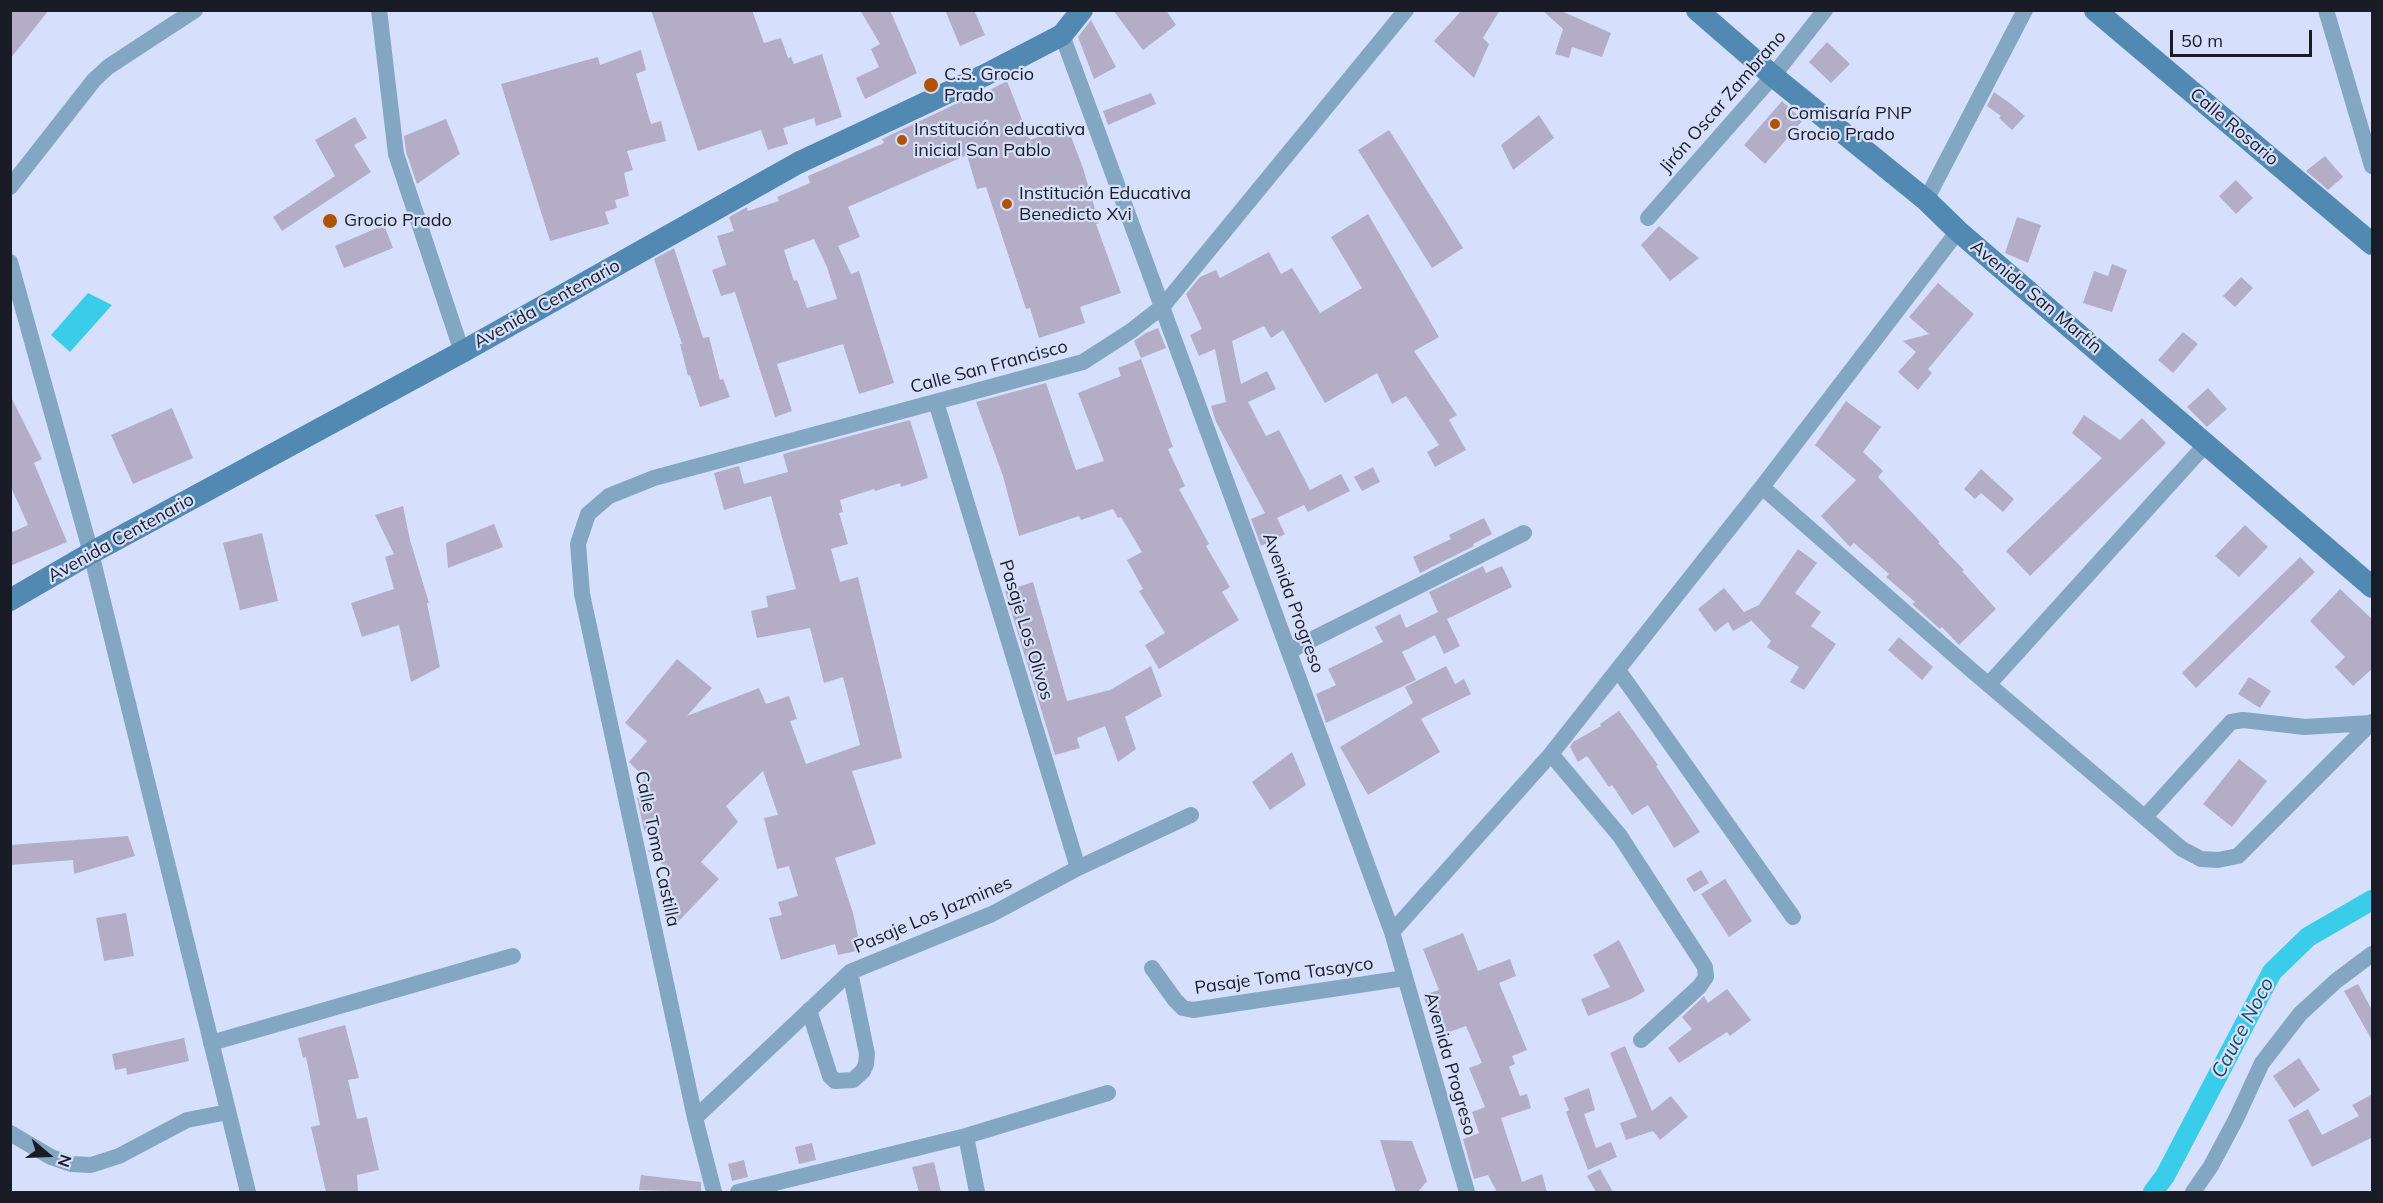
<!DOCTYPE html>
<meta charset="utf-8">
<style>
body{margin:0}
#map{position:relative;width:2383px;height:1203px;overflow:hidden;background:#d6e0fc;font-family:Mulish,sans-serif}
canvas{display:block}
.frame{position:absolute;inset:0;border:12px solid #191c26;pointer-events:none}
.north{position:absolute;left:18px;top:1125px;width:60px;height:60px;-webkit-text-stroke:4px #d6e0fc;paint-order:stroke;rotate:109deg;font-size:16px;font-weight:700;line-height:24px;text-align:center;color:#191c26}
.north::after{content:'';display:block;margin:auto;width:21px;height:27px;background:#191c26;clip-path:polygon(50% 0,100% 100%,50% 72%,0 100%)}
.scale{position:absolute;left:2170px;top:30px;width:142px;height:27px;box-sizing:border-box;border:3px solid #191c26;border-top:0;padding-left:8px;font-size:18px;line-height:21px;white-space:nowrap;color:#191c26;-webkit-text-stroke:4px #d6e0fc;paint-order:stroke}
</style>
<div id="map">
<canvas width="2383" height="1203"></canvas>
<div class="frame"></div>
<div class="north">N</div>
<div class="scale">50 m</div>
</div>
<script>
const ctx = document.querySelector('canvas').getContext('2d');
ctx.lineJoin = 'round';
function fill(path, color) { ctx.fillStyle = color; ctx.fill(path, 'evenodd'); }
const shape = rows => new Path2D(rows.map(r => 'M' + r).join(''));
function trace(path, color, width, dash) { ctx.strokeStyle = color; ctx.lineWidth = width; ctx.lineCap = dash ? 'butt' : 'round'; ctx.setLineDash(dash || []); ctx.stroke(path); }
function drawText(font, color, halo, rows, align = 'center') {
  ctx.font = font + ' Mulish,sans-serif'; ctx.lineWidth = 4.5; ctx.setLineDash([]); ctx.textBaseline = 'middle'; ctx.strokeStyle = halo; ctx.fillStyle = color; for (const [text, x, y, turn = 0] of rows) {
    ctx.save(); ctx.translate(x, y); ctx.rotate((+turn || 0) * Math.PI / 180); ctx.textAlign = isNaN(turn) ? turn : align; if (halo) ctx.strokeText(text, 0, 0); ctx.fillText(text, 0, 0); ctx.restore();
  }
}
fill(shape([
 [88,293,112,305,70,352,51,335]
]), '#39cdea');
trace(shape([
 [2153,1192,2165,1176,2272,972,2308,937,2372,900]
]), '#39cdea', 20);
fill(shape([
 [10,10,49,10,10,59],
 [651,10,752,10,764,43,781,38,788,58,791,57,794,64,822,54,842,117,816,126,814,118,783,128,788,144,768,150,761,130,698,151],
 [860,10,890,10,917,73,865,99,856,78,879,67,871,49,880,44],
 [945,10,974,10,985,35,960,46],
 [1113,10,1166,10,1176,25,1143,50],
 [1462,10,1500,10,1483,38,1489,44,1474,78,1434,41],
 [1542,10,1559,10,1611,33,1602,57,1572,47,1569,58,1555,54,1563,29],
 [1091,20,1116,67,1094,79,1078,37],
 [1827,42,1850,64,1831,83,1809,62],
 [641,50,646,70,636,74,651,124,661,121,666,141,627,151,633,170,624,173,629,196,615,200,617,208,605,212,609,224,550,241,501,84,598,57,600,65],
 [1007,81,1030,140,1067,126,1083,168,1099,223,1096,224,1121,293,1080,307,1085,323,1039,338,1030,308,1026,309,986,187,977,189,967,155,848,207,860,237,838,246,851,274,859,271,894,383,859,394,843,344,777,364,792,411,775,417,735,292,721,296,712,270,726,265,717,236,734,231,729,217,747,207,748,211,779,201,777,197,810,183,808,176,884,143,882,139,962,101,963,104],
 [814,239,827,267,837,299,807,308,797,280,794,281,784,250],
 [1994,92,2011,104,2025,116,2012,130,1999,118,2001,116,1987,106],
 [1151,93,1156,104,1108,125,1103,111],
 [1782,101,1803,120,1765,164,1744,145],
 [1539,115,1554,138,1513,170,1501,145],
 [355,117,367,138,354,145,371,172,282,231,273,217,335,176,315,140],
 [446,119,460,154,417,184,406,152,404,136],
 [1389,130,1463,248,1432,268,1358,150],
 [2325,156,2343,177,2328,190,2306,171],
 [2236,180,2253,198,2236,214,2219,196],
 [1368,214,1439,337,1414,351,1457,415,1449,420,1466,450,1435,467,1427,452,1439,445,1406,396,1392,404,1377,373,1325,403,1283,330,1271,338,1264,326,1232,341,1241,384,1267,371,1276,389,1248,402,1266,436,1279,430,1310,490,1341,474,1350,491,1308,512,1304,505,1277,518,1285,534,1261,546,1251,519,1265,513,1216,422,1211,406,1226,402,1215,349,1199,356,1190,335,1202,329,1186,294,1200,277,1216,270,1220,278,1269,252,1281,274,1292,268,1320,313,1362,288,1331,237],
 [2017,217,2041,225,2028,263,2005,253],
 [384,225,393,248,344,268,335,246],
 [1659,226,1699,258,1670,281,1641,245],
 [674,248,703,338,709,337,720,380,723,379,730,397,700,407,690,375,688,376,680,344,682,344,654,259],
 [2112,264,2127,270,2112,312,2083,303,2094,271,2108,276],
 [2241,277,2253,288,2235,307,2223,296],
 [1938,283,1974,314,1928,369,1932,373,1918,390,1898,372,1916,352,1903,341,1929,334,1909,317],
 [1158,328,1166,348,1141,358,1134,341,1146,333],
 [2183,332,2198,344,2173,373,2158,360],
 [1141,359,1173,447,1168,449,1185,486,1179,489,1209,544,1206,546,1230,587,1222,592,1239,620,1159,669,1145,645,1165,633,1139,591,1143,589,1127,560,1142,552,1121,517,1118,518,1113,509,1081,520,1079,516,1019,536,1003,476,976,402,1046,383,1076,470,1104,461,1078,393,1121,376,1118,368],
 [2208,388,2227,409,2207,427,2187,407],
 [10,395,42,459,34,463,67,542,10,566,10,533,28,525,10,485],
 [1846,401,1881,427,1863,452,1883,471,1878,477,1940,542,1938,543,1964,570,1962,571,1996,609,1959,645,1942,627,1940,629,1912,604,1915,602,1886,577,1889,574,1854,543,1850,547,1821,516,1856,480,1815,445],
 [172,408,193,458,133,484,111,435],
 [2084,415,2120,440,2142,418,2166,443,2030,576,2006,551,2102,458,2072,433],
 [910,420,928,478,901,487,900,483,875,491,874,489,840,500,843,512,839,513,848,544,831,549,840,582,858,577,902,758,852,771,876,844,835,858,853,913,861,950,838,955,835,944,781,960,769,918,782,915,778,902,798,896,789,866,777,869,764,818,778,815,763,771,726,806,738,822,701,862,719,879,677,923,662,908,672,898,657,890,671,872,648,851,656,841,644,830,637,798,643,790,638,787,645,778,629,762,647,741,625,723,677,659,712,688,687,716,759,688,766,704,789,696,797,719,790,721,806,764,860,745,843,677,824,683,810,628,757,638,751,611,768,607,766,596,796,589,771,496,724,510,714,473,739,466,744,484,788,472,783,454],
 [1373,467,1380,482,1362,491,1354,477],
 [1981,469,2014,499,2003,512,1981,493,1975,499,1964,489],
 [403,506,410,540,429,603,427,603,440,667,411,682,399,625,362,637,351,603,394,589,385,557,394,554,375,515],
 [1484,518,1492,534,1473,544,1474,546,1420,573,1413,557,1451,539,1449,535],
 [494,524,503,547,448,568,446,543],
 [2245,525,2268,547,2239,577,2215,556],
 [262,533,278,601,240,610,223,543],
 [1798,549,1817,563,1795,593,1821,612,1811,626,1836,644,1804,690,1790,682,1799,667,1767,647,1771,641,1749,618,1751,621,1733,631,1728,622,1715,632,1698,609,1724,588,1744,612,1759,605],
 [2300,557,2315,572,2196,688,2182,673],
 [1483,566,1486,573,1502,566,1512,587,1447,619,1460,646,1444,654,1435,635,1402,652,1416,680,1326,723,1316,694,1336,685,1328,669,1383,642,1375,627,1400,614,1406,628,1438,612,1429,592],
 [1033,582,1067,701,1110,690,1151,666,1162,696,1125,717,1136,749,1118,762,1105,726,1077,738,1080,748,1055,755,1005,591],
 [2340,589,2373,620,2373,668,2353,686,2335,667,2345,657,2310,621],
 [1899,637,1933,667,1922,680,1888,650],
 [1446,666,1455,684,1464,679,1471,694,1421,719,1440,752,1368,795,1340,747,1413,703,1405,687],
 [2249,677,2271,691,2260,708,2238,694],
 [1619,711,1658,765,1656,766,1700,832,1674,848,1648,805,1632,815,1612,785,1609,787,1587,756,1578,762,1570,747,1573,742,1601,726,1600,724],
 [1292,752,1306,785,1270,810,1252,782],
 [2239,759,2267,781,2232,827,2203,804],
 [128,836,135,856,74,874,73,860,10,865,10,845],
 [1701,870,1709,883,1694,892,1686,879],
 [1725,879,1752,921,1729,937,1701,894],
 [126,913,134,956,104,961,96,918],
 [1463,933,1478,971,1510,959,1516,976,1499,983,1527,1050,1512,1056,1515,1064,1509,1067,1520,1096,1527,1094,1531,1108,1501,1118,1522,1182,1542,1174,1547,1192,1497,1192,1488,1175,1474,1179,1463,1139,1479,1133,1472,1112,1485,1107,1469,1068,1482,1063,1466,1026,1438,1036,1423,995,1439,990,1423,949],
 [1619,940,1645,991,1631,999,1588,1016,1581,999,1610,987,1593,955],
 [2358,984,2373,1012,2373,1042,2344,991],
 [1727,989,1751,1020,1730,1036,1727,1032,1679,1063,1668,1048,1692,1029,1682,1017,1704,996,1708,1003],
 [345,1025,359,1078,348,1080,357,1119,367,1117,379,1170,357,1175,358,1192,326,1192,311,1127,320,1125,306,1057,303,1058,298,1038],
 [184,1038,189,1061,127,1075,126,1068,115,1070,112,1054],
 [1625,1046,1652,1111,1671,1096,1688,1117,1660,1140,1653,1131,1626,1140,1620,1123,1637,1117,1610,1053],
 [2299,1058,2320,1090,2294,1108,2273,1076],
 [1589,1088,1595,1110,1584,1114,1596,1148,1611,1142,1617,1157,1588,1170,1566,1112,1569,1110,1564,1098],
 [2373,1094,2373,1139,2371,1138,2312,1167,2288,1120,2308,1109,2322,1135,2359,1116,2352,1105],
 [1380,1140,1412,1141,1427,1181,1418,1192,1396,1192],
 [812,1143,816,1160,799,1164,795,1147],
 [744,1160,748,1177,732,1181,728,1164],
 [934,1162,941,1192,919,1192,912,1167],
 [1600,1169,1613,1192,1596,1192,1587,1176],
 [641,1175,701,1182,701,1192,639,1190]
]), '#b4adc8');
trace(shape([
 [379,10,396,154,462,352],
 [2326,10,2372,166],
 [1062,35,1392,932,1467,1192],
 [10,187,94,80,108,67,195,10],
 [1926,200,2025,10],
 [1648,218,1773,76,1825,10],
 [10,262,91,553,248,1192],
 [936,402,1078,868],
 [1762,487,1969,668,2182,849,2201,859,2218,860,2238,856,2372,722],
 [1289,651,1524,533],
 [1618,670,1793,917],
 [1989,684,2207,443],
 [1551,754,1620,836,1705,967,1706,977,1699,987,1641,1040],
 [2145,817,2231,722,2243,720,2305,727,2371,723],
 [1392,932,1551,754,1762,487,1958,231],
 [1152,968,1175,1000,1183,1008,1193,1010,1405,978],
 [809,1010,830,1076,835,1081,853,1080,863,1071,866,1064,867,1054,850,972],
 [211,1043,513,956],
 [695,1118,850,972,992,914,1078,868,1191,815],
 [10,1133,51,1157,71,1164,91,1165,119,1156,187,1120,228,1112],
 [966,1136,977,1192],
 [714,1192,695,1118,582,594,578,544,588,514,609,496,654,478,1083,362,1131,331,1163,306,1406,10],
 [738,1192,966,1136,1108,1093],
 [2193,1192,2211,1166,2236,1119,2262,1063,2300,1014,2336,981,2372,954]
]), '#83a7c2', 16);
trace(shape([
 [1697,10,1773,76,1926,200,1958,231,2372,587],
 [2095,10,2372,244],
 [10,600,91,553,462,352,798,163,985,75,1062,35,1082,10]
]), '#5289b2', 22);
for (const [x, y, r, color] of [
 [931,85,8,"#b15304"],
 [1775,124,6,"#b15304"],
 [902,140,6,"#b15304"],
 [1007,204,6,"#b15304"],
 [330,221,8,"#b15304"]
]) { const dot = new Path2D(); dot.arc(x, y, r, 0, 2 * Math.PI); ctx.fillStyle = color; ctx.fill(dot); trace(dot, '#d6e0fc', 2); }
drawText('18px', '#191c26', '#d6e0fc', [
 ["C.S. Grocio",944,75],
 ["Prado",944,96],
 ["Comisaría PNP",1787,114],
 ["Grocio Prado",1787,135],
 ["Institución educativa",914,130],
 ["inicial San Pablo",914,151],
 ["Institución Educativa",1019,194],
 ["Benedicto Xvi",1019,215],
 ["Grocio Prado",344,221]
], 'left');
drawText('18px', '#191c26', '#d6e0fc', [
 ["Jirón Oscar Zambrano",1723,102,-49],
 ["Calle Rosario",2234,127,40],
 ["Avenida San Martín",2036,297,40],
 ["Avenida Centenario",547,304,-29],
 ["Calle San Francisco",989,367,-15],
 ["Avenida Centenario",121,538,-29],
 ["Avenida Progreso",1293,603,70],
 ["Pasaje Los Olivos",1026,630,73],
 ["Calle Toma Castilla",657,849,78],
 ["Pasaje Los Jazmines",933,915,-23],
 ["Pasaje Toma Tasayco",1284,976,-8],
 ["Avenida Progreso",1450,1064,74]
]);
drawText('italic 20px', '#14505c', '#d6e0fc', [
 ["Cauce Noco",2243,1028,-62]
]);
</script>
